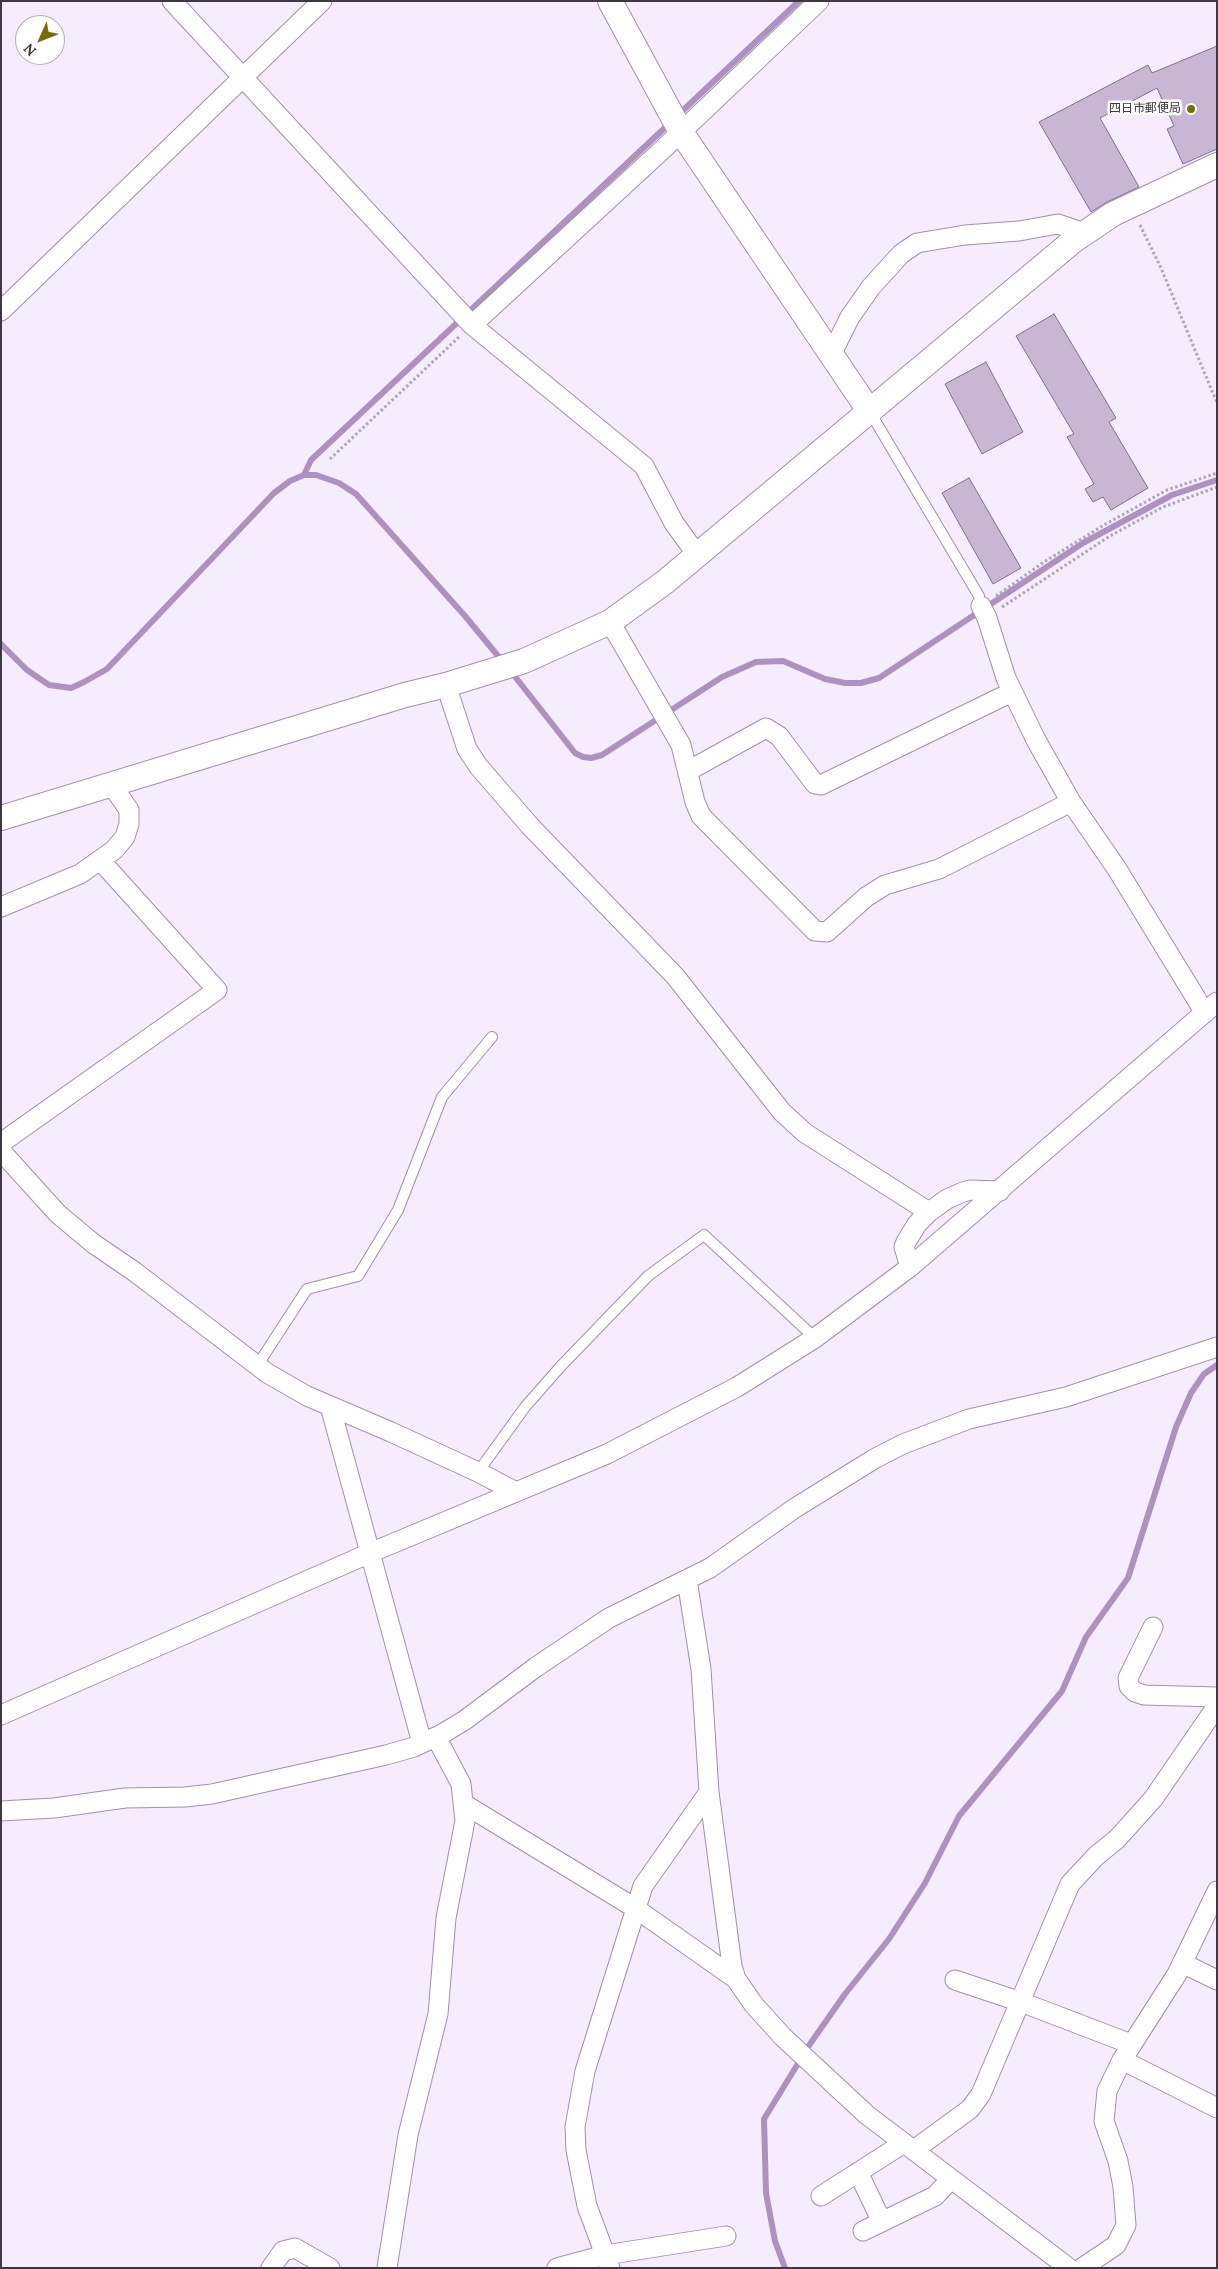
<!DOCTYPE html>
<meta charset="utf-8">
<style>
body{margin:0}
#map{position:relative;width:1218px;height:2269px;overflow:hidden;background:#f7ebfe;font-family:Lora,serif}
canvas{display:block}
.frame{position:absolute;inset:0;border:2px solid #3f3744;pointer-events:none}
.north{position:absolute;left:15px;top:15px;width:50px;height:50px;box-sizing:border-box;background:#fff;border:1px solid #b2afb4;border-radius:50%;rotate:226deg;font-size:14px;font-weight:700;line-height:20px;text-align:center;color:#3f3744}
.north::after{content:'';display:block;margin:auto;width:18px;height:22px;background:#776d0a;clip-path:polygon(50% 0,100% 100%,50% 72%,0 100%)}
</style>
<div id="map">
<canvas width="1218" height="2269"></canvas>
<div class="frame"></div>
<div class="north">N</div>
</div>
<script>
const ctx = document.querySelector('canvas').getContext('2d');
ctx.lineJoin = 'round';
const shape = rows => new Path2D(rows.map(r => 'M' + r).join(''));
function trace(path, color, width, dash) { ctx.strokeStyle = color; ctx.lineWidth = width; ctx.lineCap = dash ? 'butt' : 'round'; ctx.setLineDash(dash || []); ctx.stroke(path); }
function fill(path, color) { ctx.fillStyle = color; ctx.fill(path, 'evenodd'); }
function drawText(font, color, halo, rows, align = 'center') {
  ctx.font = font + ' Lora,"Noto Sans JP",serif'; ctx.lineWidth = 5; ctx.setLineDash([]); ctx.textBaseline = 'middle'; ctx.strokeStyle = halo; ctx.fillStyle = color; for (const [text, x, y, turn = 0] of rows) {
    ctx.save(); ctx.translate(x, y); ctx.rotate((+turn || 0) * Math.PI / 180); ctx.textAlign = isNaN(turn) ? turn : align; if (halo) ctx.strokeText(text, 0, 0); ctx.fillText(text, 0, 0); ctx.restore();
  }
}
trace(shape([
 [678,115,799,1],
 [304,475,311,460,671,122],
 [1,644,27,670,49,685,71,688,84,682,107,669,274,493,290,481,304,475,316,475,339,483,356,494,465,616,503,662],
 [509,669,575,753,583,757,591,758,602,755,722,677,756,662,783,661,825,679,845,683,861,683,879,678,1083,543,1172,495,1217,480],
 [785,2268,775,2241,766,2193,764,2119,810,2044,845,1994,889,1939,925,1883,959,1816,1062,1691,1086,1637,1128,1578,1176,1427,1191,1393,1204,1374,1217,1365]
]), '#ae91bf', 6);
const building = shape([
 [1217,46,1217,149,1183,164,1167,129,1174,126,1157,88,1100,118,1139,187,1107,202,1091,212,1039,122,1148,65,1152,73,1217,46],
 [1054,314,1116,418,1109,422,1148,488,1111,510,1103,497,1093,502,1085,489,1094,484,1067,437,1074,434,1016,336,1054,314],
 [986,362,1023,432,982,454,945,384,986,362],
 [969,478,1021,568,993,584,942,493,969,478]
]);
fill(building, '#c9b6d4');
trace(building, '#7f6e89', 1);
const service = shape([
 [870,412,979,596],
 [257,1366,307,1289,358,1276,398,1210,442,1097,492,1037],
 [478,1472,525,1407,561,1366,648,1276,704,1235,815,1338]
]);
const minor = shape([
 [172,1,472,325,644,466,674,523,697,555],
 [1,311,322,1],
 [472,325,661,151,819,1],
 [831,355,850,317,871,287,901,254,917,243,965,235,1019,231,1058,224,1084,233],
 [981,606,987,618,1006,678,1036,740,1071,802,1117,869,1205,1013],
 [610,622,681,745,695,802,701,816,815,931,827,932,866,897,885,885,939,869,1071,802],
 [446,685,467,749,479,767,530,826,675,976,782,1112,805,1133,929,1212],
 [688,771,766,728,779,736,815,784,821,785,1012,692],
 [1,907,80,874,114,850,125,837,129,824,129,810,111,784],
 [1,1143,217,990,100,860],
 [1,1151,58,1214,94,1244,135,1272,267,1373,307,1396,391,1432,478,1472,514,1491],
 [910,1267,904,1247,906,1242,917,1224,929,1212,947,1199,963,1192,970,1190,1000,1191],
 [330,1406,422,1743],
 [687,1580,701,1669,709,1792,732,1966,736,1979,754,2005,783,2037,867,2115,1069,2268],
 [1153,1627,1128,1678,1129,1686,1135,1692,1144,1695,1217,1697],
 [1,1715,370,1553,607,1454,737,1387,815,1338,910,1267,1217,1002],
 [464,1804,635,1908,736,1979],
 [1,1811,54,1808,125,1798,185,1797,212,1794,386,1755,414,1747,442,1734,465,1720,536,1667,609,1618,710,1568,795,1508,874,1459,903,1444,969,1419,1066,1397,1217,1347],
 [1182,1963,1217,1980],
 [955,1980,1021,2002,1131,2044],
 [1122,2060,1217,2108],
 [914,2150,970,2109,981,2094,1070,1884,1096,1856,1117,1839,1153,1799,1217,1706],
 [858,2172,882,2222],
 [821,2196,904,2143],
 [863,2231,935,2196,951,2179],
 [271,2268,283,2251,295,2248,330,2268],
 [387,2268,408,2135,438,2014,446,1918,465,1821,461,1784,436,1737],
 [557,2268,605,2255,726,2236],
 [610,2268,587,2206,576,2150,575,2127,585,2071,643,1886,709,1792],
 [1082,2268,1116,2245,1126,2225,1123,2187,1118,2161,1104,2121,1107,2091,1122,2060,1177,1974,1217,1891]
]);
const tertiary = shape([
 [610,1,681,132,870,412],
 [1,818,405,695,446,685,524,661,610,622,665,582,1073,241,1113,214,1217,165]
]);
trace(service, '#a28fac', 12);
trace(minor, '#a28fac', 21);
trace(tertiary, '#a28fac', 26);
trace(shape([
 [1140,225,1161,268,1217,403],
 [330,459,459,337],
 [996,596,1044,562,1104,525,1167,490,1217,473],
 [1002,607,1110,536,1163,507,1217,487]
]), '#afa5b5', 3, [2.5, 2.5]);
trace(service, '#fff', 10);
trace(minor, '#fff', 19);
trace(tertiary, '#fff', 24);
for (const [x, y, r, color] of [
 [1191,109,5,"#776d0a"]
]) { const dot = new Path2D(); dot.arc(x, y, r, 0, 2 * Math.PI); ctx.fillStyle = color; ctx.fill(dot); trace(dot, '#fff', 2); }
drawText('12px', '#3f3744', '#fff', [
 ["四日市郵便局",1181,109]
], 'right');
</script>
